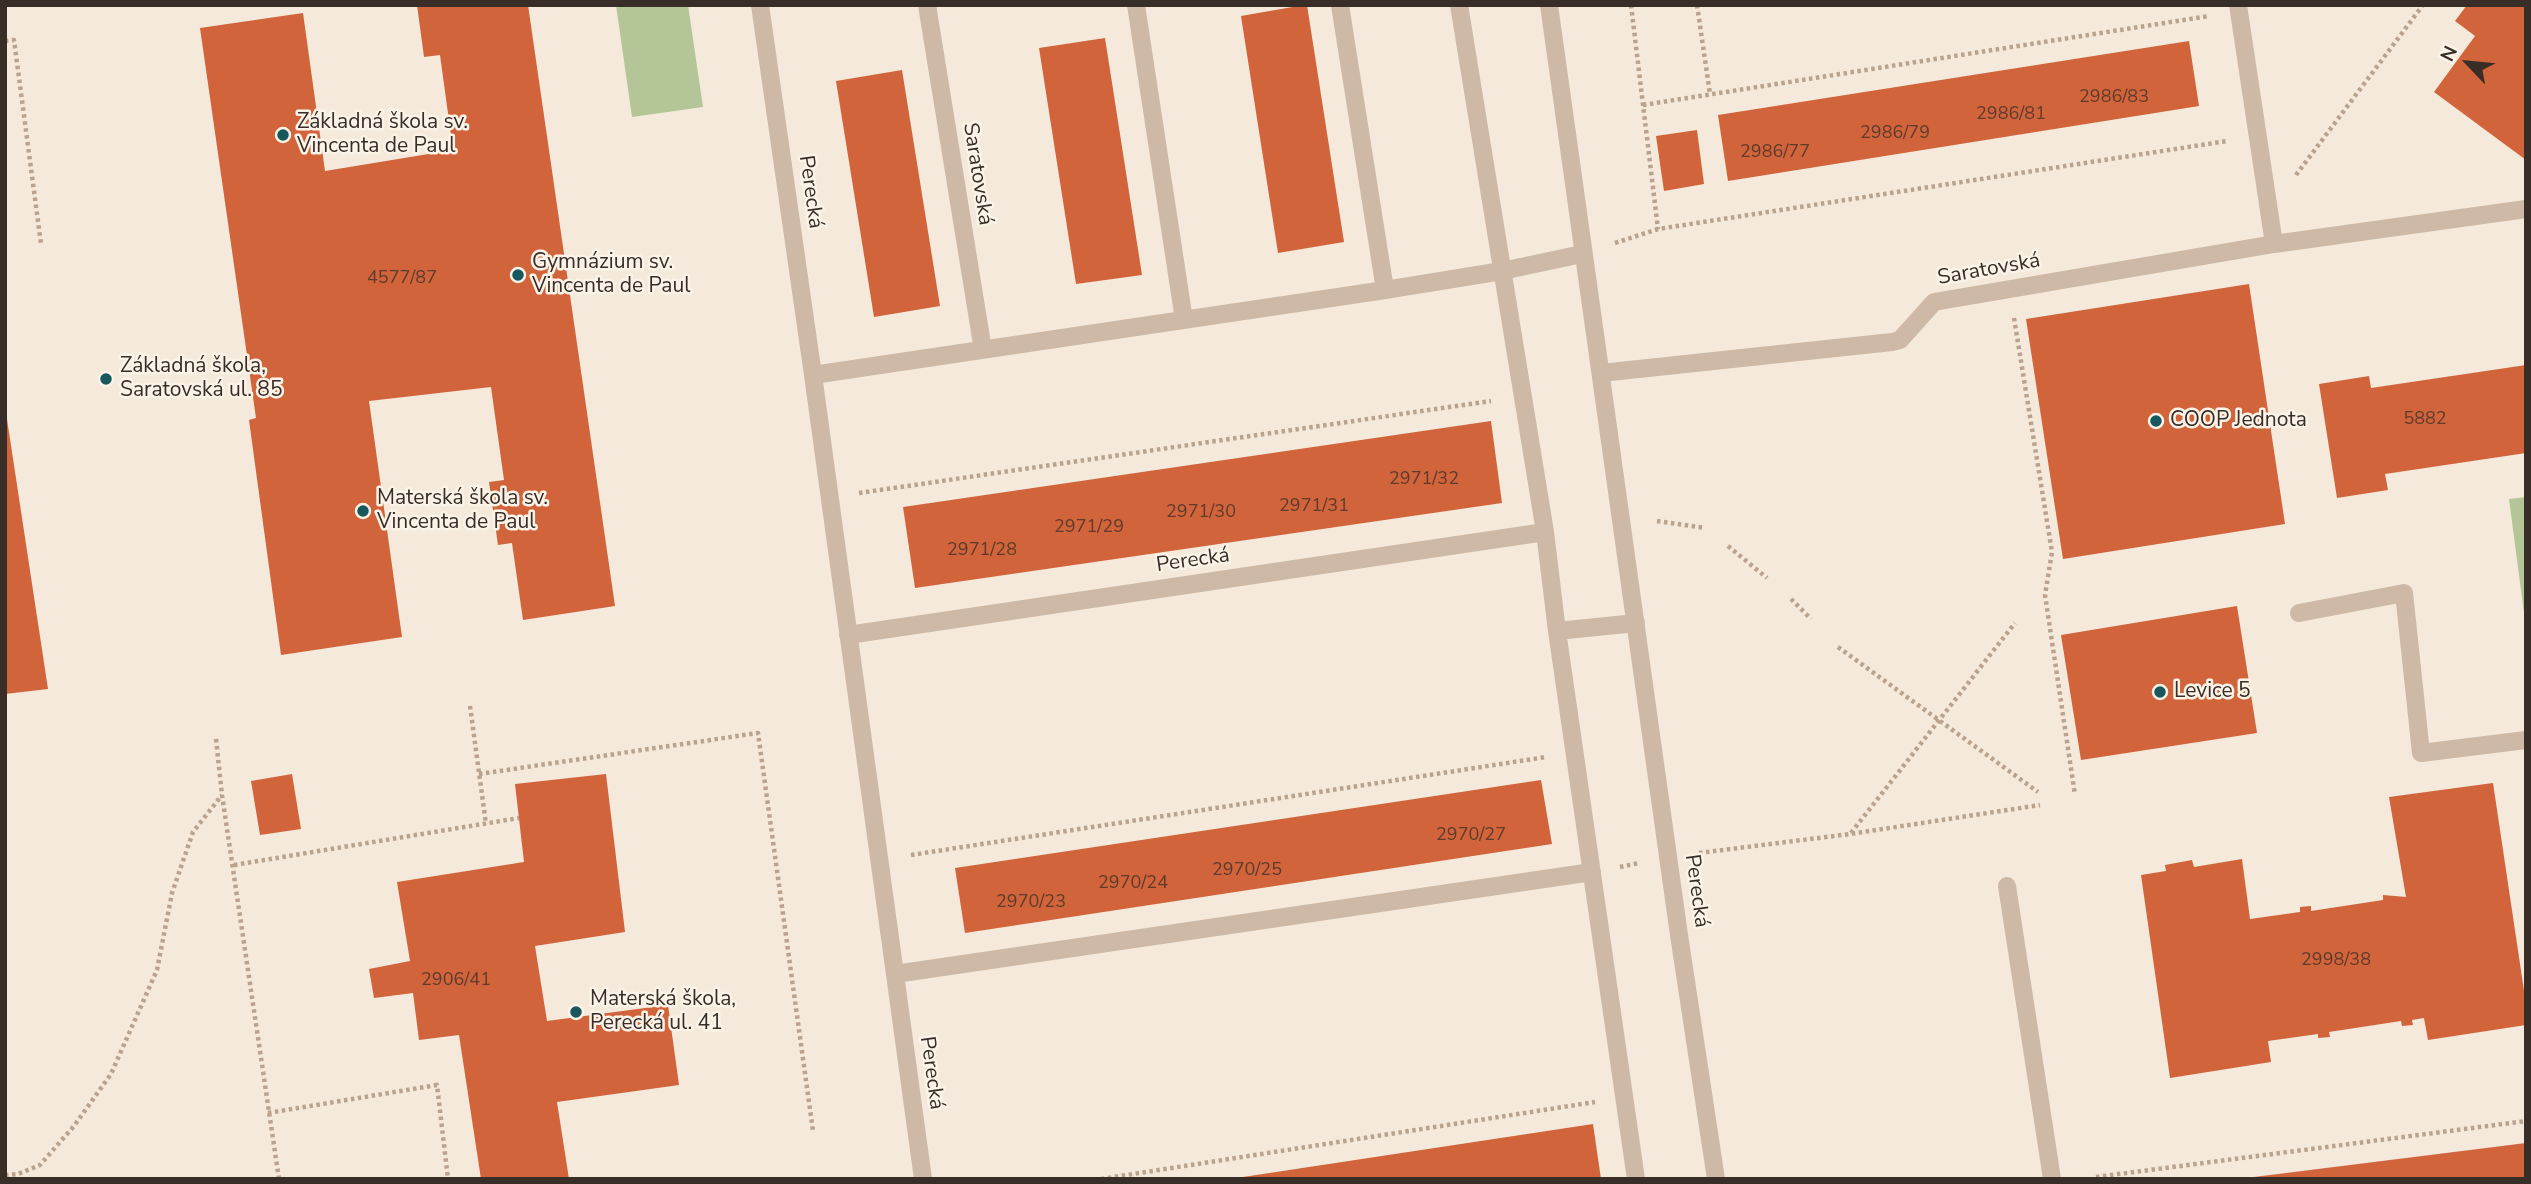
<!DOCTYPE html>
<meta charset="utf-8">
<style>
body{margin:0}
#map{position:relative;width:2531px;height:1184px;overflow:hidden;background:#f4e9da;font-family:"Nunito Sans",sans-serif}
canvas{display:block}
.frame{position:absolute;inset:0;border:7px solid #382d27;pointer-events:none}
.north{position:absolute;left:2433px;top:28px;width:70px;height:70px;-webkit-text-stroke:5px #fbf3e7;paint-order:stroke;rotate:296deg;font-size:19px;font-weight:700;line-height:28px;text-align:center;color:#382d27}
.north::after{content:'';display:block;margin:auto;width:24px;height:32px;background:#382d27;clip-path:polygon(50% 0,100% 100%,50% 72%,0 100%)}
</style>
<div id="map">
<canvas width="2531" height="1184"></canvas>
<div class="frame"></div>
<div class="north">N</div>
</div>
<script>
const ctx = document.querySelector('canvas').getContext('2d');
ctx.lineJoin = 'round';
function fill(path, color) { ctx.fillStyle = color; ctx.fill(path, 'evenodd'); }
const shape = rows => new Path2D(rows.map(r => 'M' + r).join(''));
function trace(path, color, width, dash) { ctx.strokeStyle = color; ctx.lineWidth = width; ctx.lineCap = dash ? 'butt' : 'round'; ctx.setLineDash(dash || []); ctx.stroke(path); }
function drawText(font, color, halo, rows, align = 'center') {
  ctx.font = font + ' "Nunito Sans",sans-serif'; ctx.lineWidth = 5; ctx.setLineDash([]); ctx.textBaseline = 'middle'; ctx.strokeStyle = halo; ctx.fillStyle = color; for (const [text, x, y, turn = 0] of rows) {
    ctx.save(); ctx.translate(x, y); ctx.rotate((+turn || 0) * Math.PI / 180); ctx.textAlign = isNaN(turn) ? turn : align; if (halo) ctx.strokeText(text, 0, 0); ctx.fillText(text, 0, 0); ctx.restore();
  }
}
fill(shape([
 [616,5,688,5,703,107,632,117],
 [2526,497,2526,628,2509,499]
]), '#b4c598');
fill(shape([
 [417,5,528,5,615,606,523,620,512,543,498,545,489,482,504,480,491,387,369,401,402,637,281,655,249,420,256,418,200,28,303,13,325,171,453,150,440,55,424,57],
 [1304,5,1307,5,1344,242,1278,253,1241,16],
 [2467,5,2526,5,2526,160,2434,92,2475,36,2455,21],
 [1105,38,1142,275,1076,284,1039,48],
 [2189,41,2199,106,1728,181,1718,115],
 [902,70,940,306,874,317,836,81],
 [1697,130,1704,184,1664,191,1656,136],
 [2249,284,2285,524,2063,559,2026,319],
 [2526,365,2526,453,2385,474,2388,490,2337,498,2319,384,2369,376,2371,388],
 [5,406,48,689,5,694],
 [1491,421,1502,503,915,588,903,507],
 [2237,606,2257,733,2081,760,2061,635],
 [292,774,301,829,260,835,251,781],
 [606,774,625,932,535,946,547,1021,668,1005,679,1085,557,1102,569,1179,481,1179,459,1035,419,1040,413,993,374,998,369,969,410,961,397,882,524,862,515,784],
 [1541,780,1552,844,965,933,955,868],
 [2493,783,2526,1004,2526,1025,2428,1040,2424,1018,2412,1020,2413,1025,2402,1026,2401,1021,2329,1032,2330,1037,2318,1038,2318,1034,2268,1041,2271,1062,2170,1078,2141,875,2166,871,2165,865,2192,860,2194,867,2242,859,2250,919,2300,912,2300,907,2311,906,2311,911,2383,900,2383,895,2406,897,2389,797],
 [1593,1124,1601,1179,1243,1179,1243,1177],
 [2526,1143,2526,1179,2254,1179,2254,1177]
]), '#d1643b');
trace(shape([
 [1631,5,1658,229],
 [1697,5,1710,94],
 [5,41,14,40,41,244],
 [1643,105,2209,16],
 [2296,175,2423,5],
 [1615,243,1658,229,2227,141],
 [2014,318,2052,552,2045,595,2075,795],
 [859,493,1491,401],
 [1657,521,1705,528],
 [1728,546,1767,578],
 [1791,599,1811,619],
 [1838,647,2038,792],
 [470,706,486,824],
 [216,739,222,795,279,1179],
 [479,774,758,733,813,1131],
 [1851,833,2015,623],
 [1699,853,1850,834,2040,805],
 [911,855,1546,757],
 [234,865,519,818],
 [1620,867,1639,863],
 [268,1113,437,1085,448,1179],
 [5,1175,18,1174,40,1165,74,1126,111,1074,157,970,172,893,193,832,222,795],
 [2096,1177,2526,1121],
 [1101,1179,1595,1102]
]), '#b9a38f', 4.5, [3.5, 3.5]);
trace(shape([
 [760,5,813,375,923,1179],
 [927,5,983,350],
 [1136,5,1184,320],
 [1340,5,1385,290],
 [1459,5,1545,532,1557,631,1636,1179],
 [1549,5,1679,935,1716,1179],
 [2238,5,2274,244],
 [1601,373,1892,342,1900,340,1934,302,2274,244,2526,209],
 [813,375,1385,290,1502,271,1582,254],
 [2299,613,2404,593,2421,753,2526,740],
 [1557,631,1636,623],
 [848,635,1545,532],
 [2007,886,2052,1179],
 [895,974,1592,872]
]), '#cdb9a5', 18);
for (const [x, y, r, color] of [
 [283,135,7,"#18575e"],
 [518,275,7,"#18575e"],
 [106,379,7,"#18575e"],
 [2156,421,7,"#18575e"],
 [363,511,7,"#18575e"],
 [2160,692,7,"#18575e"],
 [576,1012,7,"#18575e"]
]) { const dot = new Path2D(); dot.arc(x, y, r, 0, 2 * Math.PI); ctx.fillStyle = color; ctx.fill(dot); trace(dot, '#fbf3e7', 2.5); }
drawText('18px', '#5e3b2c', null, [
 ["2986/83",2114,98],
 ["2986/81",2011,115],
 ["2986/79",1895,134],
 ["2986/77",1775,153],
 ["4577/87",402,279],
 ["5882",2425,420],
 ["2971/32",1424,480],
 ["2971/31",1314,507],
 ["2971/30",1201,513],
 ["2971/29",1089,528],
 ["2971/28",982,551],
 ["2970/27",1471,836],
 ["2970/25",1247,871],
 ["2970/24",1133,884],
 ["2970/23",1031,903],
 ["2998/38",2336,961],
 ["2906/41",456,981]
]);
drawText('21px', '#382d27', '#fbf3e7', [
 ["Základná škola sv.",297,123],
 ["Vincenta de Paul",297,147],
 ["Gymnázium sv.",532,263],
 ["Vincenta de Paul",532,287],
 ["Základná škola,",120,367],
 ["Saratovská ul. 85",120,391],
 ["COOP Jednota",2170,421],
 ["Materská škola sv.",377,499],
 ["Vincenta de Paul",377,523],
 ["Levice 5",2174,692],
 ["Materská škola,",590,1000],
 ["Perecká ul. 41",590,1024]
], 'left');
drawText('21px', '#382d27', '#fbf3e7', [
 ["Saratovská",977,174,81],
 ["Perecká",810,192,82],
 ["Saratovská",1989,270,-10],
 ["Perecká",1193,561,-8],
 ["Perecká",1696,891,82],
 ["Perecká",931,1073,82]
]);
</script>
